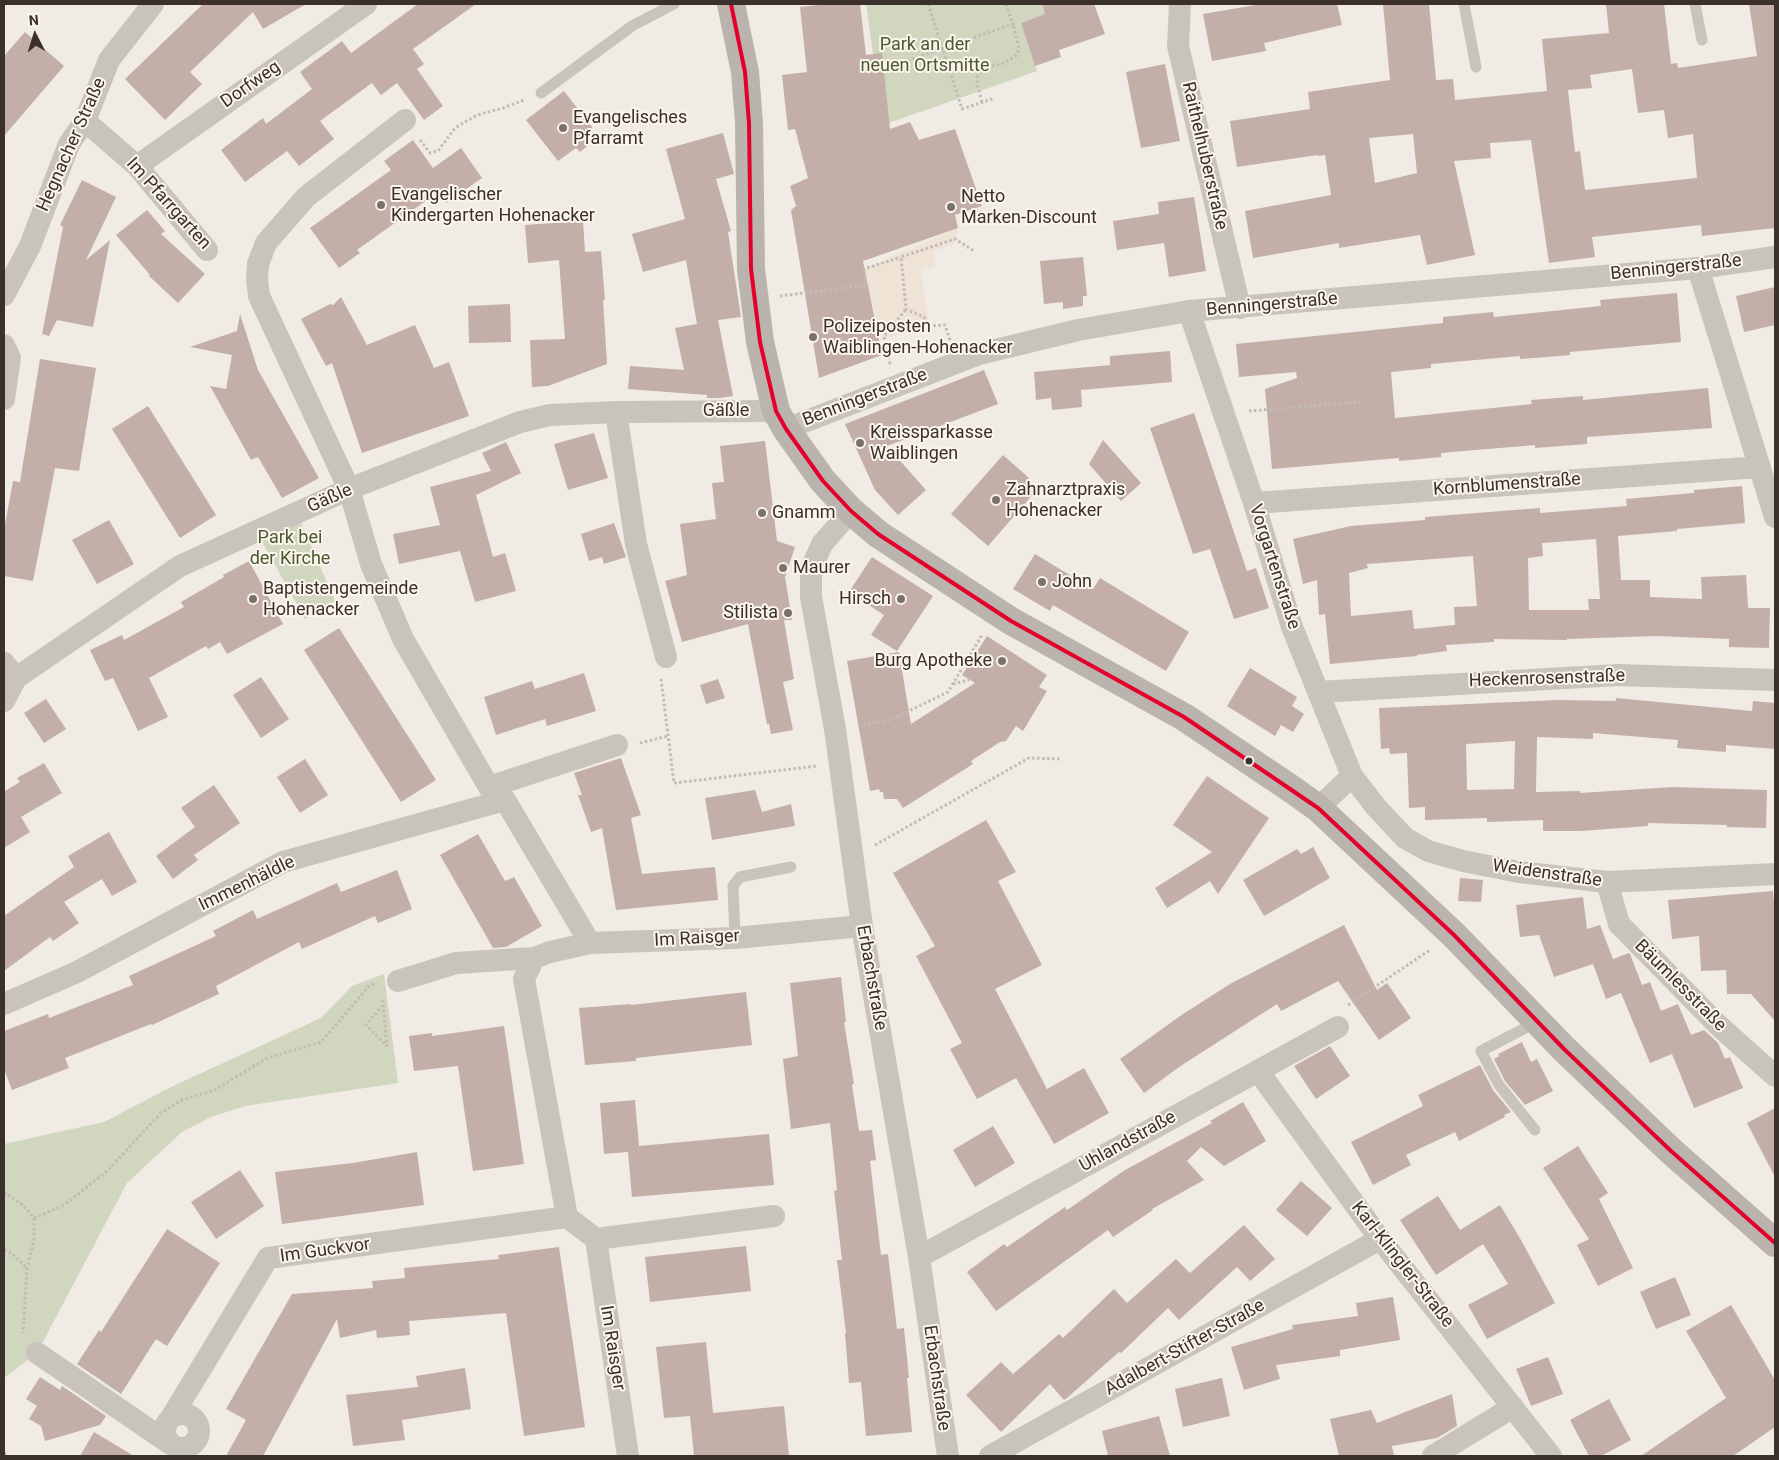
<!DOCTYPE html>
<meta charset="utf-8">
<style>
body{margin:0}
#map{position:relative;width:1779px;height:1460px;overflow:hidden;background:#f0ebe5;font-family:Roboto,sans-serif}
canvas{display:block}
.frame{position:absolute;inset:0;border:5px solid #3b302b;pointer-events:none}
.north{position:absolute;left:10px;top:10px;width:50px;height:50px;-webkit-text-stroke:4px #fbf5ee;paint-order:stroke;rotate:355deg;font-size:14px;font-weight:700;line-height:20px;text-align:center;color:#3b302b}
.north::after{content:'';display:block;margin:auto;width:18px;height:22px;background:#3b302b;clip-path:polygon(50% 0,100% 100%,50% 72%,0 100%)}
</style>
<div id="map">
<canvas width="1779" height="1460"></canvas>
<div class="frame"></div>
<div class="north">N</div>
</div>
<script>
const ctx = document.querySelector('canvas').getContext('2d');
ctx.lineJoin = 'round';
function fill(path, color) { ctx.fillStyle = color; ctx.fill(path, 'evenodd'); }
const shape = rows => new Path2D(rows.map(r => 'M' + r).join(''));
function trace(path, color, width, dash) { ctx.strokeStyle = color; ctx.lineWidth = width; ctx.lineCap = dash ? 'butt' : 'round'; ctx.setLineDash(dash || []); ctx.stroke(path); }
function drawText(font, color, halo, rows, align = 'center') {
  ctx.font = font + ' Roboto,sans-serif'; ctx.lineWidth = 4; ctx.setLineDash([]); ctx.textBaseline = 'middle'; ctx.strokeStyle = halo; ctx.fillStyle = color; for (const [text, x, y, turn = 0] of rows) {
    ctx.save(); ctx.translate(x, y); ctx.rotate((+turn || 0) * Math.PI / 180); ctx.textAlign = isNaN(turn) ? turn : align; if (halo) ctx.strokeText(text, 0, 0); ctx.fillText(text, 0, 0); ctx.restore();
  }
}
fill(shape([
 [866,4,1042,4,1045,14,1021,23,1037,71,883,125],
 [299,518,335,601,305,619,259,536],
 [384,974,398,1083,245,1106,211,1117,182,1132,127,1183,37,1353,4,1378,4,1144,104,1122,171,1087,321,1018,352,986]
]), '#d1d6bf');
fill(shape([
 [958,228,954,244,933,251,935,267,921,269,929,326,881,340,864,269]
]), '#eee3d5');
fill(shape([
 [203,4,306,4,263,29,253,12,190,72,202,84,165,120,125,79],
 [418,4,476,4,413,49,424,64,417,69,443,106,424,120,397,83,381,95,372,83,320,121,334,139,299,166,287,151,245,182,221,150,263,118,266,124,312,89,300,72,342,41,351,53],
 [827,4,860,4,866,55,882,53,890,129,910,122,919,140,955,129,982,206,955,215,958,228,863,261,882,355,819,378,791,210,796,206,790,186,808,178,795,129,788,130,782,75,807,72,800,7],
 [1042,4,1094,4,1105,34,1059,50,1061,57,1035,66,1021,23,1045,14],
 [1261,4,1337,4,1342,25,1264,43,1266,51,1212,61,1203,14],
 [1383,4,1429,4,1436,80,1453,79,1455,100,1547,91,1542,39,1609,33,1606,4,1664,4,1671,64,1677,63,1678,68,1757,56,1749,4,1775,4,1775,228,1702,236,1701,225,1592,237,1595,257,1549,263,1531,140,1490,143,1491,158,1454,161,1475,255,1427,265,1420,235,1339,248,1339,243,1253,258,1245,211,1331,195,1325,155,1317,156,1317,155,1237,167,1230,121,1310,109,1308,92,1390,80],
 [1632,69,1638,113,1664,110,1668,138,1693,134,1697,178,1585,190,1580,151,1575,152,1568,90,1592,88,1590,75],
 [1413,134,1417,173,1375,183,1369,138],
 [25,32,64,66,4,136,4,56],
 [1165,64,1180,141,1141,148,1126,72],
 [564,91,592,127,593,142,580,152,576,148,558,161,526,120],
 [723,133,734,174,716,179,731,231,728,232,741,317,718,320,733,396,720,398,707,398,707,395,628,389,630,366,684,370,675,328,697,324,686,260,643,272,632,234,685,219,666,149],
 [413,140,433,168,461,148,482,178,446,203,438,192,357,250,360,253,339,268,310,228,391,170,384,161],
 [82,180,116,197,86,260,110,240,93,327,57,320,49,336,42,334,63,227,60,225],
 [1194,197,1206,271,1169,277,1164,243,1117,250,1113,221,1159,214,1158,202],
 [147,210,165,231,161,234,205,274,178,303,149,276,150,275,116,235],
 [583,221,585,252,601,251,605,300,603,300,607,364,548,386,532,387,530,340,565,339,559,260,528,263,525,225],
 [1083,257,1087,296,1083,296,1083,306,1063,309,1063,302,1044,304,1040,261],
 [1775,287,1775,325,1744,332,1736,296],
 [1677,293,1681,342,1570,352,1570,355,1547,357,1520,359,1520,356,1431,364,1431,368,1391,372,1395,418,1532,404,1531,400,1583,396,1583,400,1708,388,1712,428,1587,437,1587,444,1535,448,1535,445,1441,453,1441,457,1399,461,1399,458,1272,469,1265,389,1297,378,1296,372,1239,377,1236,344,1443,323,1443,317,1493,312,1494,317,1601,306,1600,300],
 [341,297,367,345,415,325,434,368,449,362,469,416,362,453,332,363,326,366,301,319,330,304,333,305],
 [510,304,511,342,469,343,468,306],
 [240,314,258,370,319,478,282,498,258,457,251,460,210,386,226,389,232,355,190,347,237,331],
 [1170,351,1172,382,1081,390,1082,407,1052,410,1051,398,1036,400,1034,372,1110,365,1110,356],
 [40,359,96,368,79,471,55,468,33,581,4,576,4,530,13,481,20,482],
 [984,370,998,404,887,446,926,490,898,515,875,490,845,424],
 [148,406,216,515,180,538,112,429],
 [1194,413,1247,571,1256,568,1269,608,1234,619,1210,549,1193,554,1150,428],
 [594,433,608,478,568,490,554,444],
 [1103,440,1141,483,1121,501,1089,464],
 [765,441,777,541,795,547,785,577,792,620,784,620,794,679,783,682,793,730,771,734,769,724,767,724,748,624,682,642,665,581,687,575,680,524,716,519,712,483,724,482,720,446],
 [506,442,521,473,476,495,493,557,505,553,516,591,475,602,460,551,399,564,393,534,440,525,430,487,491,471,482,453],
 [1003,455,1028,477,1035,492,988,546,951,514],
 [1742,486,1745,523,1677,529,1677,531,1618,536,1621,580,1650,580,1650,597,1702,599,1701,577,1746,575,1748,608,1770,608,1769,648,1729,647,1729,639,1657,636,1567,639,1567,640,1494,639,1494,642,1446,645,1447,651,1417,655,1417,656,1330,664,1325,614,1319,615,1317,580,1303,584,1293,539,1351,526,1425,520,1425,517,1540,508,1540,513,1627,506,1626,499,1694,493,1694,490],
 [1596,539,1600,599,1588,599,1589,610,1529,610,1528,558,1543,556,1542,543],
 [1473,556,1477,606,1454,607,1455,625,1414,629,1412,610,1351,616,1349,573,1368,568,1367,564],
 [109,520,134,564,97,584,72,540],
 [614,523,626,557,604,564,602,557,589,561,581,534],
 [1035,554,1093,589,1100,578,1189,632,1166,671,1053,605,1050,611,1013,589],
 [872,557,933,596,897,651,871,635,884,615,849,592],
 [249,561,283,624,227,654,220,642,208,649,206,646,149,678,168,717,138,731,113,678,105,681,90,650,122,635,124,640,184,607,181,602,224,577,223,575],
 [339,628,436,780,401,802,304,650],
 [987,636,1047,675,1039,687,1047,691,1023,731,1016,726,1006,741,1000,742,971,761,973,764,903,808,897,799,884,799,883,792,880,792,879,789,870,791,847,661,899,652,911,724,975,683,962,675],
 [1250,668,1297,697,1292,706,1304,714,1293,732,1281,725,1275,736,1227,706],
 [584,673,596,711,547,726,545,719,496,735,484,697,532,681,535,689],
 [261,677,289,719,261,738,233,695],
 [718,679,725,698,706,704,700,685],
 [1616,698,1752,711,1753,701,1775,703,1775,749,1726,745,1726,752,1677,748,1678,740,1593,733,1593,739,1537,737,1536,792,1580,791,1580,793,1673,787,1767,790,1766,828,1727,827,1727,825,1648,823,1648,826,1581,831,1543,831,1543,820,1487,822,1487,818,1425,820,1425,807,1409,808,1407,753,1390,754,1389,748,1381,749,1379,708,1558,700,1616,701],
 [1515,741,1514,789,1467,790,1466,744],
 [46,699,66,729,44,743,24,713],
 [621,758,641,815,631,818,642,874,715,867,718,900,616,910,602,828,591,832,578,795,582,795,574,773],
 [305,759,328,795,300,813,277,777],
 [44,763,62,793,21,817,30,832,4,848,4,788,5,791,20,782,17,778],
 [1207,776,1269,818,1218,894,1210,881,1167,908,1155,888,1212,852,1173,825],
 [214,785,240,823,194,855,198,860,173,879,156,856,195,827,181,808],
 [755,790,762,812,791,804,795,826,712,840,705,798],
 [986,820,1016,872,998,881,1042,965,995,989,1047,1089,1084,1068,1109,1113,1054,1144,1016,1078,977,1099,950,1049,962,1043,916,956,935,946,893,873],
 [109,832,137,882,112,896,102,879,64,902,79,923,53,941,50,937,4,971,4,916,74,867,68,856],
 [478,834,505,881,514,877,542,926,506,947,493,948,440,855],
 [1313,847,1330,878,1264,916,1243,880,1297,849,1301,854],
 [397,870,412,909,378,923,375,916,302,949,299,942,216,986,219,994,152,1025,151,1024,65,1058,69,1068,12,1090,4,1069,4,1031,48,1014,49,1018,133,985,129,976,216,936,213,931,253,910,257,919,337,883,341,892],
 [1460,878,1483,880,1481,902,1458,901],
 [1773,891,1775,916,1775,1021,1751,994,1727,994,1726,970,1701,971,1699,936,1672,939,1668,900],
 [1583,897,1587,929,1600,925,1613,959,1629,953,1630,954,1642,985,1650,982,1661,1011,1678,1004,1691,1035,1704,1030,1718,1043,1725,1059,1730,1057,1743,1088,1694,1108,1672,1054,1650,1063,1621,993,1606,999,1593,964,1554,977,1539,935,1520,937,1516,905],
 [1344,925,1377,990,1387,983,1411,1018,1379,1040,1338,981,1281,1011,1277,1004,1179,1067,1144,1093,1120,1059,1183,1014,1230,984],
 [841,977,846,1022,844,1022,854,1084,852,1085,859,1131,872,1130,876,1160,870,1161,881,1255,888,1254,897,1329,904,1328,909,1378,907,1378,912,1432,866,1436,861,1382,849,1383,845,1333,846,1333,837,1260,842,1260,834,1191,837,1190,830,1123,791,1129,783,1059,798,1056,790,983],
 [746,992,752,1045,636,1058,636,1061,585,1065,579,1008,630,1004,631,1005],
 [504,1026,524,1164,473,1171,458,1066,414,1071,409,1036,432,1033,432,1036],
 [1522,1042,1531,1062,1537,1059,1553,1091,1525,1105,1505,1081,1494,1059,1499,1056,1498,1054],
 [1330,1046,1350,1076,1316,1099,1294,1066],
 [1480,1065,1493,1090,1511,1112,1504,1115,1505,1117,1459,1141,1455,1132,1406,1155,1411,1165,1373,1185,1351,1142,1423,1106,1418,1095],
 [635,1100,639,1146,769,1134,774,1185,632,1197,628,1152,604,1154,600,1103],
 [1243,1102,1266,1141,1224,1166,1201,1147,1187,1161,1204,1180,1152,1209,1153,1210,1113,1237,1108,1230,996,1311,967,1272,1004,1244,1007,1247,1065,1207,1067,1210,1125,1170,1212,1123,1210,1121],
 [1775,1108,1775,1177,1747,1123],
 [993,1126,1015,1163,975,1187,953,1150],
 [1578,1146,1608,1193,1599,1199,1633,1268,1598,1286,1577,1245,1589,1239,1543,1168],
 [417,1152,424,1205,282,1224,275,1172,353,1163],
 [240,1170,264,1206,216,1239,191,1202],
 [1301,1181,1332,1208,1307,1236,1276,1210],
 [1438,1196,1460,1230,1500,1205,1521,1240,1555,1303,1487,1339,1468,1305,1508,1284,1483,1244,1436,1275,1400,1220],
 [1244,1225,1275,1259,1250,1281,1237,1267,1179,1320,1168,1308,1121,1353,1119,1352,1067,1398,1064,1400,1050,1384,1001,1432,966,1395,1001,1362,1013,1374,1059,1334,1063,1338,1114,1289,1127,1303,1176,1259,1190,1273],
 [167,1229,220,1263,167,1346,156,1339,121,1394,77,1364,99,1330,101,1332],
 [746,1246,751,1291,650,1302,645,1257],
 [559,1247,585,1427,524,1436,506,1313,409,1321,410,1335,377,1338,376,1330,340,1338,337,1319,263,1456,226,1456,246,1420,226,1409,292,1294,373,1288,372,1281,405,1278,404,1268,499,1259,498,1255],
 [1675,1277,1691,1315,1656,1329,1640,1292],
 [1393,1297,1400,1340,1340,1350,1340,1356,1276,1365,1280,1379,1244,1390,1231,1347,1293,1329,1292,1325,1358,1316,1356,1303],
 [1731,1305,1775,1380,1775,1427,1733,1456,1641,1456,1726,1398,1686,1331],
 [706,1342,713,1413,784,1406,789,1456,694,1456,690,1416,664,1418,656,1347],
 [1548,1357,1563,1394,1531,1406,1516,1369],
 [465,1368,471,1409,402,1420,405,1440,353,1446,346,1395,418,1387,416,1376],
 [40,1377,60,1390,62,1386,106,1416,100,1425,45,1441,41,1426,29,1419,37,1406,26,1399],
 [1222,1378,1230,1416,1183,1427,1175,1389],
 [1452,1394,1457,1426,1437,1438,1392,1446,1394,1456,1339,1456,1330,1419,1371,1410,1377,1423],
 [1609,1399,1631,1440,1601,1456,1589,1456,1570,1420],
 [1159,1416,1170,1456,1108,1456,1102,1431],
 [94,1432,134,1456,80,1456]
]), '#c3afa7');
trace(shape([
 [928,4,962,109,995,98],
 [884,69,1013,24,1006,4],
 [982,102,977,84,977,77,981,72,987,67,1002,64,1017,55,1019,48,1013,24],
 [420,140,430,153,438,151,455,128,477,115,503,108,524,100],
 [780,296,865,285,864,269,901,257],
 [950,340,945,325,929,326,924,317,906,309,901,257,955,239,974,251],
 [890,364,884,336,906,309],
 [1249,411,1360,402],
 [661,679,674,783,817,766],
 [953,684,969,680],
 [858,725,888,721,948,692,982,635],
 [640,743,668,736],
 [875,845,1029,758,1062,759],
 [383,1000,387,1047],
 [383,1005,366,1025,387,1046],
 [1348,1005,1430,950],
 [4,1192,23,1205,34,1218,34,1240,27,1268,23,1333],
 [34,1218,64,1205,107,1171,161,1113,182,1100,215,1090,267,1058,321,1042,369,986,375,983],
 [4,1250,11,1253,27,1268],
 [4,1453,7,1456]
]), '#c2bbb6', 3, [2.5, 2.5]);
trace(shape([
 [1464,4,1476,67],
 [1695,4,1702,40],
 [541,93,632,26,674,4],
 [735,938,733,886,740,877,791,867],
 [1535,1130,1499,1085,1481,1051,1537,1022]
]), '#c9c3be', 11);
trace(shape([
 [1180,4,1178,46,1240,308],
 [405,120,306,197,266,243,258,264,257,279,259,296,349,489,371,564,403,639,489,787,505,800,590,943],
 [85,121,137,166,207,250],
 [137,166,366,4],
 [1698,268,1775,517],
 [4,295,30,246,69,144,85,121,109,60,153,4],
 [1189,311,1254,503,1292,627,1352,776,1318,808],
 [4,345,10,358,4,399],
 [616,412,636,544,666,657],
 [786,429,979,354,1078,330,1189,311,1698,268,1775,257],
 [1254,503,1760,467],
 [851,511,822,544,811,569,811,597,835,729,862,926,919,1257,948,1456],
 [4,663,16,678,4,701],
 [16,678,180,566,349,489,520,422,550,415,616,412,776,411],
 [1318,692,1618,675,1775,680],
 [1352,776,1376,807,1405,838,1428,851,1463,861,1519,872,1607,882,1775,874],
 [489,787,617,745],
 [1607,882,1619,924,1718,1025,1775,1076],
 [398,981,456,963,534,958],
 [4,1004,77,972,283,862,505,800],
 [1258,1071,1380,1239,1551,1456],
 [596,1239,774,1216],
 [919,1257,1338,1027],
 [37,1353,169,1443],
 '165 1431a17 17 0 1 1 34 0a17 17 0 1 1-34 0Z',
 [171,1418,268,1258,567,1217],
 [628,1456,596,1239,567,1217,524,979,534,958,550,952,590,943,735,938,862,926],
 [990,1456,1380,1239],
 [1433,1456,1513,1407]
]), '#c9c3be', 22);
trace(shape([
 [731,4,745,72,749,123,751,269,760,342,776,411,786,429,823,481,851,511,878,534,968,593,1011,621,1184,717,1290,788,1318,808,1454,935,1564,1049,1671,1151,1775,1243]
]), '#bab3ae', 28);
trace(shape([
 [731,4,745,72,749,123,751,269,760,342,776,411,786,429,823,481,851,511,878,534,1011,621,1184,717,1318,808,1454,935,1564,1049,1671,1151,1775,1243]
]), '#e4002b', 4);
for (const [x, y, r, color] of [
 [563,128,5,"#7a716c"],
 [381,205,5,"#7a716c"],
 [951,207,5,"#7a716c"],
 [813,337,5,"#7a716c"],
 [860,443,5,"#7a716c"],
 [996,500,5,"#7a716c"],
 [762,513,5,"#7a716c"],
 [783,568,5,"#7a716c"],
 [1042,582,5,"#7a716c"],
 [253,599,5,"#7a716c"],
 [901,599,5,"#7a716c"],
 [788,613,5,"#7a716c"],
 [1002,661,5,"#7a716c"],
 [1249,761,4.5,"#3b302b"]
]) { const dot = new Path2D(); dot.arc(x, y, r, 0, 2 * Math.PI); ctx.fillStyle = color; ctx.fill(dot); trace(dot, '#fbf5ee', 2); }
drawText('18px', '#4a5a2e', '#fbf5ee', [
 ["Park an der",925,45],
 ["neuen Ortsmitte",925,66],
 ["Park bei",290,538],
 ["der Kirche",290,559]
]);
drawText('18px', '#3b302b', '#fbf5ee', [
 ["Dorfweg",251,85,-35],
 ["Hegnacher Straße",72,145,-66],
 ["Raithelhuberstraße",1204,156,77],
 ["Im Pfarrgarten",168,204,48],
 ["Benningerstraße",1676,268,-6],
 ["Benningerstraße",1272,305,-5],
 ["Benningerstraße",865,398,-21],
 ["Gäßle",726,411],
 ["Kornblumenstraße",1507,485,-4],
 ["Gäßle",330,499,-24],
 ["Vorgartenstraße",1274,567,72],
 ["Heckenrosenstraße",1547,679,-2],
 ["Weidenstraße",1547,874,8],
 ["Immenhäldle",247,884,-26],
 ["Im Raisger",697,939,-3],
 ["Erbachstraße",871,978,80],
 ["Bäumlesstraße",1680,986,45],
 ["Uhlandstraße",1128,1142,-29],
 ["Im Guckvor",325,1251,-8],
 ["Karl-Klingler-Straße",1402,1265,52],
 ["Im Raisger",612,1348,81],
 ["Adalbert-Stifter-Straße",1185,1348,-29],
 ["Erbachstraße",936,1378,82]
]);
drawText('18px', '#3b302b', '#fbf5ee', [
 ["Evangelisches",573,118],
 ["Pfarramt",573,139],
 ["Evangelischer",391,195],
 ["Kindergarten Hohenacker",391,216],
 ["Netto",961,197],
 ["Marken-Discount",961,218],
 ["Polizeiposten",823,327],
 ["Waiblingen-Hohenacker",823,348],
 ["Kreissparkasse",870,433],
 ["Waiblingen",870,454],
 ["Zahnarztpraxis",1006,490],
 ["Hohenacker",1006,511],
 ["Gnamm",772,513],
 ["Maurer",793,568],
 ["John",1052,582],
 ["Baptistengemeinde",263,589],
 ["Hohenacker",263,610],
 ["Hirsch",891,599,"right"],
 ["Stilista",778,613,"right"],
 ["Burg Apotheke",992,661,"right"]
], 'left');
</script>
